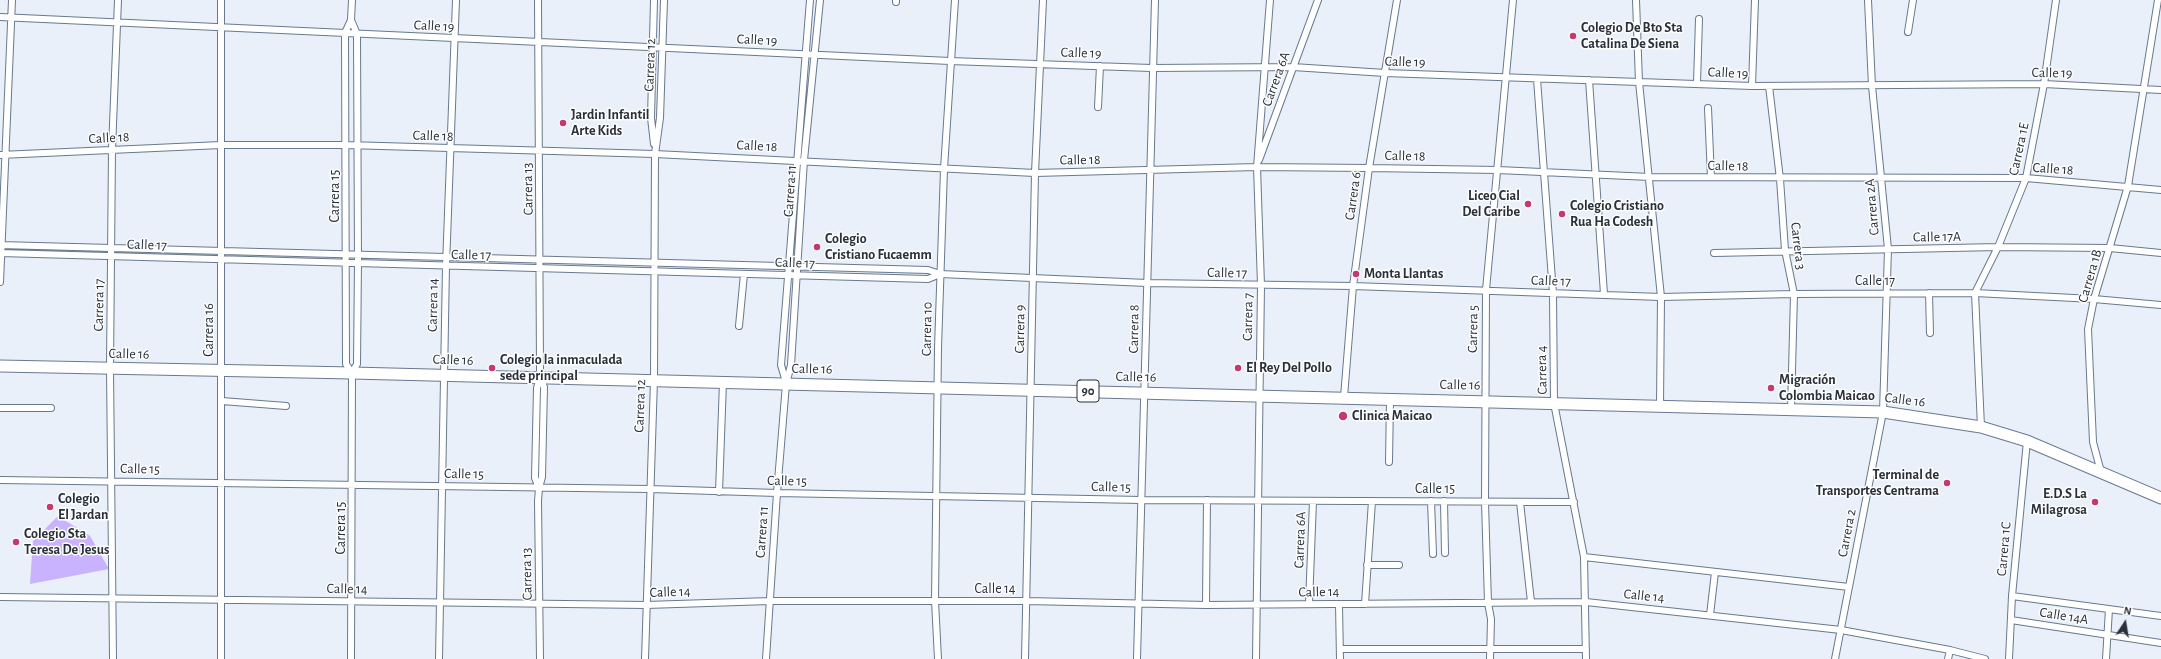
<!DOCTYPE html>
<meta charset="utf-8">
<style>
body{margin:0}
#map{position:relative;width:2161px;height:659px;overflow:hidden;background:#e9f0fa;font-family:"Alegreya Sans",sans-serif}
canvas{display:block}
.north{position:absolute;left:2105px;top:603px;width:40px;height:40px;-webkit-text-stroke:3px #fdfdfd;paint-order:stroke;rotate:12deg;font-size:11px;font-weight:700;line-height:16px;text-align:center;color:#29303a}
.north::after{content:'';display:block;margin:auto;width:14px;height:18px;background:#29303a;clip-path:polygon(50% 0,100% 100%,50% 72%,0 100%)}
</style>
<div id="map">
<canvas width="2161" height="659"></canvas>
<div class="north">N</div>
</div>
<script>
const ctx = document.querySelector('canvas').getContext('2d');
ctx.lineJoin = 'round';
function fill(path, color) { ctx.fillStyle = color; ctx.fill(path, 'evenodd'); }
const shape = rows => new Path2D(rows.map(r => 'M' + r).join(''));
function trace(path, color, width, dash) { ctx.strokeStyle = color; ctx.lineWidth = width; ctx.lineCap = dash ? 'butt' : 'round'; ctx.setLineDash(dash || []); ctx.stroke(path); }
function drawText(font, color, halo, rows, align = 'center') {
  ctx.font = font + ' "Alegreya Sans",sans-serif'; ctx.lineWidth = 3; ctx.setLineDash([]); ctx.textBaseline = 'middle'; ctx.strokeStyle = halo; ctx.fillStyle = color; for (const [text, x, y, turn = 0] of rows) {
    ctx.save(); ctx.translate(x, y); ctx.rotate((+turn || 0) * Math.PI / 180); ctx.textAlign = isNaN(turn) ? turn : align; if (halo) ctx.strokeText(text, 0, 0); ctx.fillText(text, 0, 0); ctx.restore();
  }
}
fill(shape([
 [58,516,90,536,109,569,30,584,33,541]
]), '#c9b2fe');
const street = shape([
 [352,0,351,20,345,33,346,364,352,373],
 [538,0,540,368,540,377,544,387,542,477,539,488,538,501,540,659],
 [654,0,651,118,654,144],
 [1636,0,1639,82,1661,297,1660,405],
 [896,2,896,0],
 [0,17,950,61,1151,68,1293,67,1385,73,1752,86,2044,84,2161,90],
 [1908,32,1913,0],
 [1537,79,1553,293,1554,403,1584,557,1586,659],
 [1589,80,1604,294],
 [1697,83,1699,19],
 [1752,86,1755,0],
 [1769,86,1780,179,1785,250,1794,294,1791,409],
 [1098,107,1100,66],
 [1708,108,1711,177],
 [0,155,221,145,347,145,655,154,1035,173,1257,167,1369,168,1498,170,1650,177,2026,178,2161,190],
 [1259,160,1318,0],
 [0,245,928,270,940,274,1147,283,1353,286,1661,297,1794,294,1975,293,2094,299,2161,305],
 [0,253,928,279,940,274],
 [1714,253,1998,247,2110,248,2161,253],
 [0,282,12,0],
 [1929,293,1930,333],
 [739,326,744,274],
 [786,382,781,365,810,0],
 [1344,397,1353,286,1369,168,1397,0],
 [222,401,286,406],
 [0,408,51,408],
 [1981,427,1975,293,1998,247,2026,178,2044,84,2056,0],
 [1389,462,1390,399],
 [2101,472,2093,442,2088,329,2094,299,2128,186,2158,0],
 [0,480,650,489,777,493,1141,500,1574,502],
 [539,488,535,478,537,388,540,377],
 [719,492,723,382],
 [1431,501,1433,554],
 [1444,501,1445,553],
 [1520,502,1531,602],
 [1584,557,1849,587],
 [1367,565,1399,565],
 [2012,596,2161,616],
 [0,597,646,605,770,601,1027,601,1206,605,1586,602,1841,630,1950,650,1985,659],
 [1309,604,1313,501],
 [1339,604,1340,659],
 [1365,604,1372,501],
 [1206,605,1207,500],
 [1710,615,1715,572],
 [2011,620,2161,643],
 [1340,649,1586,649],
 [113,659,110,368,112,149,118,0],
 [221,659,221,0],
 [351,659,352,373,357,364,358,262,357,34,351,20],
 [439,659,446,266,456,0],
 [645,659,654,380,655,154,660,118,664,0],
 [766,659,777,493,786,384,791,365,804,160,820,0],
 [938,659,935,601,938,348,944,169,955,0],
 [1025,659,1035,173,1043,0],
 [1137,659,1155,0],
 [1256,659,1261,285,1257,167,1270,0],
 [1490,659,1491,619,1488,603,1485,502,1486,290,1513,0],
 [1835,659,1883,412,1888,249,1872,86,1868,0],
 [1948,659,1950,650],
 [2009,659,2012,596,2027,441],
 [2106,659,2109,609]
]);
const highway = shape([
 [0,366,352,373,1883,412,1981,427,2027,441,2161,498]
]);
trace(street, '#68798f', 8);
trace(highway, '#68798f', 13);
trace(street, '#fff', 6);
trace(highway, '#fff', 11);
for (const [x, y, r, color] of [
 [1573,36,4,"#c33972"],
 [563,123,4,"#c33972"],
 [1528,204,4,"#c33972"],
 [1562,214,4,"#c33972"],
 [817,247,4,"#c33972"],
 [1356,274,4,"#c33972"],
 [492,368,4,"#c33972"],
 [1238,368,4,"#c33972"],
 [1771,388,4,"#c33972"],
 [1343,416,5,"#c33972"],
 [1947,483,4,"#c33972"],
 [2095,502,4,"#c33972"],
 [50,507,4,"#c33972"],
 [16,542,4,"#c33972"]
]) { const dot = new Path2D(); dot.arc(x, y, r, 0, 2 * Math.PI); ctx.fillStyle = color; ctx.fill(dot); trace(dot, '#fdfdfd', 1.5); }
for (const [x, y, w] of [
 [1088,391,22]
]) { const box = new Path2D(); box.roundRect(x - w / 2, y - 11, w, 22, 3); ctx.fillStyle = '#fdfdfd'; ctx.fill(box); trace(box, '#29303a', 1); }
drawText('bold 13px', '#29303a', null, [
 ["90",1088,391]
]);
drawText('14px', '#29303a', '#fdfdfd', [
 ["Calle 19",434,26,3],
 ["Calle 19",757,40,3],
 ["Calle 19",1081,53,2],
 ["Calle 19",1405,62,2],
 ["Carrera 12",650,65,-88],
 ["Calle 19",1728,73,3],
 ["Calle 19",2052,73,1],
 ["Carrera 6A",1276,79,-70],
 ["Calle 18",433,136,2],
 ["Calle 18",109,138,-3],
 ["Calle 18",757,146,3],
 ["Carrera 1E",2019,149,-78],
 ["Calle 18",1405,156,1],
 ["Calle 18",1080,160,-1],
 ["Calle 18",1728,166,1],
 ["Calle 18",2053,169,4],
 ["Carrera 13",528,189,-91],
 ["Carrera 11",790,191,-86],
 ["Carrera 15",335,196,-90],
 ["Carrera 6",1353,196,-82],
 ["Carrera 2A",1872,207,-95],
 ["Calle 17A",1937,237,-1],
 ["Calle 17",147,245,2],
 ["Carrera 3",1798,246,83],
 ["Calle 17",471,255,1],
 ["Calle 17",795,263,2],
 ["Calle 17",1227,273,1],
 ["Carrera 1B",2090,276,-74],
 ["Calle 17",1551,281,2],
 ["Calle 17",1875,281],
 ["Carrera 17",99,305,-89],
 ["Carrera 14",433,305,-89],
 ["Carrera 7",1248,317,-89],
 ["Carrera 10",927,329,-89],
 ["Carrera 9",1020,329,-89],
 ["Carrera 8",1134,329,-89],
 ["Carrera 5",1473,329,-89],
 ["Carrera 16",209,330,-90],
 ["Calle 16",129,354,1],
 ["Calle 16",453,360,2],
 ["Calle 16",812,369,1],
 ["Carrera 4",1542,370,-91],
 ["Calle 16",1136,377,1],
 ["Calle 16",1460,385,1],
 ["Calle 16",1905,400,7],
 ["Carrera 12",640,406,-88],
 ["Calle 15",140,469,1],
 ["Calle 15",464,474,1],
 ["Calle 15",787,481,1],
 ["Calle 15",1111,487,1],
 ["Calle 15",1435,489],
 ["Carrera 15",341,528,-90],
 ["Carrera 11",762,532,-86],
 ["Carrera 2",1847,533,-79],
 ["Carrera 6A",1300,540,-88],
 ["Carrera 1C",2004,549,-85],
 ["Carrera 13",527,574,-91],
 ["Calle 14",347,589,1],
 ["Calle 14",995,589],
 ["Calle 14",670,592,-2],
 ["Calle 14",1319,592,-1],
 ["Calle 14",1644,596,6],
 ["Calle 14A",2064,616,9]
]);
drawText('bold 14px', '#29303a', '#fdfdfd', [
 ["Colegio De Bto Sta",1581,28],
 ["Catalina De Siena",1581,44],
 ["Jardin Infantil",571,115],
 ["Arte Kids",571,131],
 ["Liceo Cial",1520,196,"right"],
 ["Del Caribe",1520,212,"right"],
 ["Colegio Cristiano",1570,206],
 ["Rua Ha Codesh",1570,222],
 ["Colegio",825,239],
 ["Cristiano Fucaemm",825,255],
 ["Monta Llantas",1364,274],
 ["Colegio la inmaculada",500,360],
 ["sede principal",500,376],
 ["El Rey Del Pollo",1246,368],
 ["Migración",1779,380],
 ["Colombia Maicao",1779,396],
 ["Clinica Maicao",1352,416],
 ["Terminal de",1939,475,"right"],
 ["Transportes Centrama",1939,491,"right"],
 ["E.D.S La",2087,494,"right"],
 ["Milagrosa",2087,510,"right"],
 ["Colegio",58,499],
 ["El Jardan",58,515],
 ["Colegio Sta",24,534],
 ["Teresa De Jesus",24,550]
], 'left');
</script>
